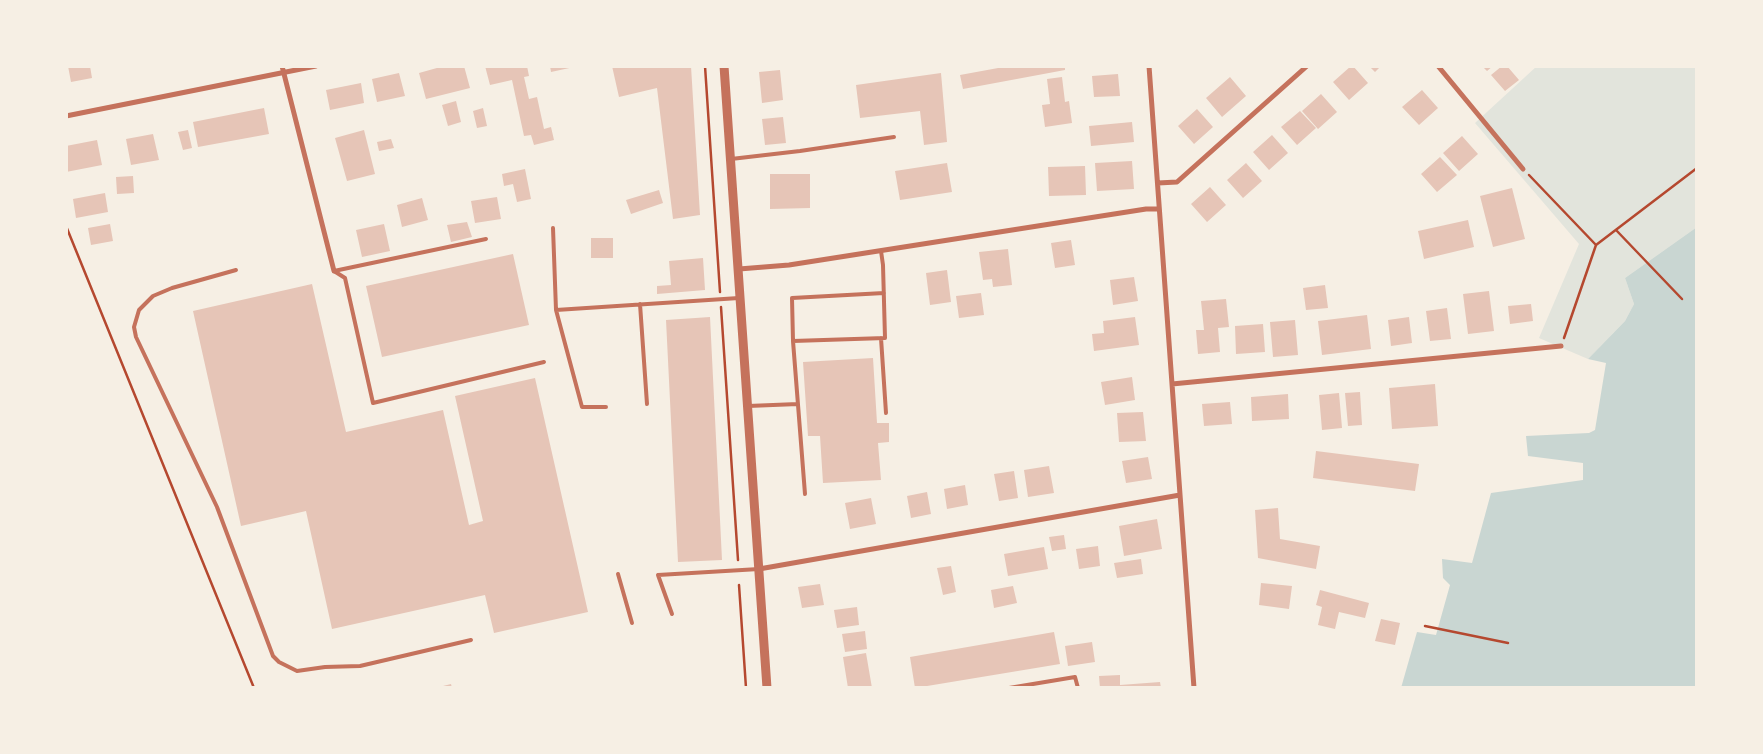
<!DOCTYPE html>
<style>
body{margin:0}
#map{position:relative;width:1763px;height:754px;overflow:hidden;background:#f6efe4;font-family:Overpass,sans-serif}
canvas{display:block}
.frame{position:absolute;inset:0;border:68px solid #f6efe4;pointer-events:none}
</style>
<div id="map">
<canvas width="1763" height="754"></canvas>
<div class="frame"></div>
</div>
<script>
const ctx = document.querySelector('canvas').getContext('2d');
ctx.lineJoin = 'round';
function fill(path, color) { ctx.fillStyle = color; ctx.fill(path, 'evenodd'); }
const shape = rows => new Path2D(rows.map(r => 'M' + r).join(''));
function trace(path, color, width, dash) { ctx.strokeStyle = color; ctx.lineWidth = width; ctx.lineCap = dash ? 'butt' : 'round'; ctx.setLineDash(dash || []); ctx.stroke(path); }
fill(shape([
 [1537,66,1697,66,1697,227,1625,278,1634,304,1625,321,1588,359,1539,338,1579,244,1475,123]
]), '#e2e4dc');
fill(shape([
 [1697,227,1697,688,1401,688,1417,632,1436,635,1450,585,1443,578,1442,559,1472,563,1491,493,1583,480,1583,463,1528,456,1526,436,1589,433,1595,430,1606,363,1588,359,1625,321,1634,304,1625,278]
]), '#c9d6d2');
fill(shape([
 [68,66,90,66,92,78,71,82],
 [444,66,464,66,470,88,426,99,419,73],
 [485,66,527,66,529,76,524,77,529,99,537,97,544,129,551,127,554,140,534,145,531,135,524,136,512,80,490,85],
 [550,66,574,66,574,67,551,72],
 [612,66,691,66,700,215,673,219,657,88,619,97],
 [1009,66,1065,66,1065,70,963,89,960,75],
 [1351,66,1353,66,1368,83,1349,100,1333,82],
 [1369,66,1381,66,1375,72],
 [1482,66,1493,66,1487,71],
 [1502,66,1507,66,1519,80,1505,91,1491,75],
 [780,70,783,100,762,103,759,72],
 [399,73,405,96,377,102,372,79],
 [941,73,947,142,924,145,920,111,860,118,856,85],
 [1118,74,1120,96,1094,97,1092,76],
 [1062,77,1065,102,1069,101,1072,123,1045,127,1042,105,1050,104,1047,79],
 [1230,77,1246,96,1222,117,1206,98],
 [361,83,364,103,330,110,326,90],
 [1422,90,1438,108,1419,125,1402,107],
 [1321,94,1337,112,1318,129,1302,111],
 [456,101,461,122,448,126,442,105],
 [264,108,269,134,198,147,193,122],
 [483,108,487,126,477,128,473,111],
 [1197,109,1213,127,1194,144,1178,126],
 [1300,111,1316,128,1297,145,1281,127],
 [783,117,786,143,765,145,762,119],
 [1132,122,1134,142,1091,146,1089,126],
 [188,130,192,148,183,150,178,132],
 [364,130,375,174,347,181,335,138],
 [153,134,159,160,131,165,126,139],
 [1272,135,1288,153,1269,170,1253,152],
 [1462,136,1478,154,1459,171,1443,153],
 [391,139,394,148,379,151,377,142],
 [97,140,102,165,66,172,66,146],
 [1440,157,1457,175,1437,192,1421,174],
 [1132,161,1134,189,1097,191,1095,163],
 [947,163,952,192,900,200,895,171],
 [1246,163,1262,181,1243,198,1227,180],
 [1085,166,1086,195,1049,196,1048,167],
 [525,169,531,199,517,202,513,184,504,186,502,174],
 [770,174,810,174,810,208,770,209],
 [133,176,134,193,117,194,116,177],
 [1210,187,1226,205,1207,222,1191,204],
 [1512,188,1525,239,1493,247,1480,196],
 [659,190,663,203,631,214,626,200],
 [105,193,108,212,76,218,73,199],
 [497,197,501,219,475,223,471,201],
 [422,198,428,220,402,227,397,205],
 [1468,220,1474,247,1424,259,1418,231],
 [467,222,472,237,451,242,447,225],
 [110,224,113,241,91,245,88,228],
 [384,224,390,251,362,257,356,230],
 [591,238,613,238,613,258,591,258],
 [1071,240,1075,265,1055,268,1051,243],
 [1008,249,1012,285,993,287,992,279,983,280,979,252],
 [513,254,529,325,382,357,366,286],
 [703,258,705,290,657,294,657,286,671,285,669,261],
 [947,270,951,302,930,305,926,273],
 [1134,277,1138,301,1113,305,1110,280],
 [312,284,346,432,443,410,469,525,483,521,455,396,535,378,588,612,494,633,485,595,332,629,306,511,241,526,193,311],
 [1325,285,1328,308,1306,310,1303,288],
 [1489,291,1494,331,1468,334,1463,294],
 [981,293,984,315,959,318,956,296],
 [1226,299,1229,327,1218,328,1220,352,1198,354,1196,330,1204,330,1201,301],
 [1531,304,1533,321,1510,324,1508,306],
 [1447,308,1451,339,1430,341,1426,311],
 [1367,315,1371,349,1322,355,1318,321],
 [710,317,722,560,678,562,666,320],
 [1135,317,1139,345,1094,351,1092,334,1104,333,1103,321],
 [1409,317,1412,343,1391,346,1388,320],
 [1295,320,1298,355,1273,357,1270,322],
 [1263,324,1265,352,1236,354,1235,326],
 [873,358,877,423,889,423,889,442,878,443,881,480,823,483,820,436,808,436,803,362],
 [1132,377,1135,400,1105,405,1101,382],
 [1435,384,1438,426,1392,429,1389,388],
 [1360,392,1362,425,1348,426,1345,393],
 [1339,393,1342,428,1322,430,1319,395],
 [1288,394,1289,419,1252,421,1251,397],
 [1230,402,1232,424,1204,426,1202,404],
 [1143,412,1146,441,1119,442,1117,413],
 [1316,451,1419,464,1415,491,1313,478],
 [1148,457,1152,479,1126,483,1122,461],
 [1049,466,1054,493,1028,497,1024,470],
 [1014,471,1018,498,999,501,994,474],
 [965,485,968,505,947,509,944,489],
 [927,492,931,514,911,518,907,496],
 [871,498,876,524,850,529,845,503],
 [1278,508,1280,539,1320,546,1316,569,1258,558,1255,510],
 [1157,519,1162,549,1124,556,1119,526],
 [1064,535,1066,549,1052,551,1049,537],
 [1098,546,1100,566,1079,569,1076,549],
 [1044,547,1048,569,1008,576,1004,554],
 [1141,559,1143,574,1117,578,1114,563],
 [951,566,956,592,943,595,937,568],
 [1261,583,1292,586,1289,609,1259,605],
 [820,584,824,605,802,608,798,587],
 [1013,586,1017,603,994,608,991,590],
 [1320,590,1369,603,1365,618,1339,612,1335,629,1318,625,1322,607,1316,605],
 [857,607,859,625,837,628,834,610],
 [1381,619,1400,623,1395,645,1375,641],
 [865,631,867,649,845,652,842,634],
 [1054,632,1060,664,915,688,910,657],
 [1092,642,1095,662,1068,666,1065,646],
 [866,653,872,688,848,688,843,657],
 [1120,675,1120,685,1160,682,1161,688,1100,688,1099,676],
 [451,684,452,688,439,688,439,687]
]), '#e6c5b7');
trace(shape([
 [705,66,720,292],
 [1529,175,1596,245],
 [66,226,254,688],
 [1616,230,1682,299],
 [721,307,738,560],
 [1564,338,1596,245,1697,168],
 [739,585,746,688],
 [1425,626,1508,643]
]), '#b5482f', 2.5);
trace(shape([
 [731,159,800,151,894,137],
 [553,228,556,310],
 [881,251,883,265,885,338,793,341,792,298,884,293],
 [236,270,172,288,153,296,139,310,134,327,136,337,217,507,273,656,279,662,297,671,325,667,360,666,471,640],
 [334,271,345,278,373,403,544,362],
 [334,271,486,239],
 [640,304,647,404],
 [881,338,886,413],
 [793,341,805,494],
 [748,406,798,404],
 [606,407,582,407,556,310,739,298],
 [618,574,632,623],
 [672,614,658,575,759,569],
 [1009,688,1075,677,1078,688]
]), '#c5725c', 4);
trace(shape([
 [282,66,334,271],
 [1149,66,1194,688],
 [1438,66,1523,169],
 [66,116,316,66],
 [1158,183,1177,182,1307,66],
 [739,269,789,265,1146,209,1159,209],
 [1172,384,1561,346],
 [759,569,1180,495]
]), '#c5725c', 5);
trace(shape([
 [724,66,767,688]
]), '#c5725c', 9);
</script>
